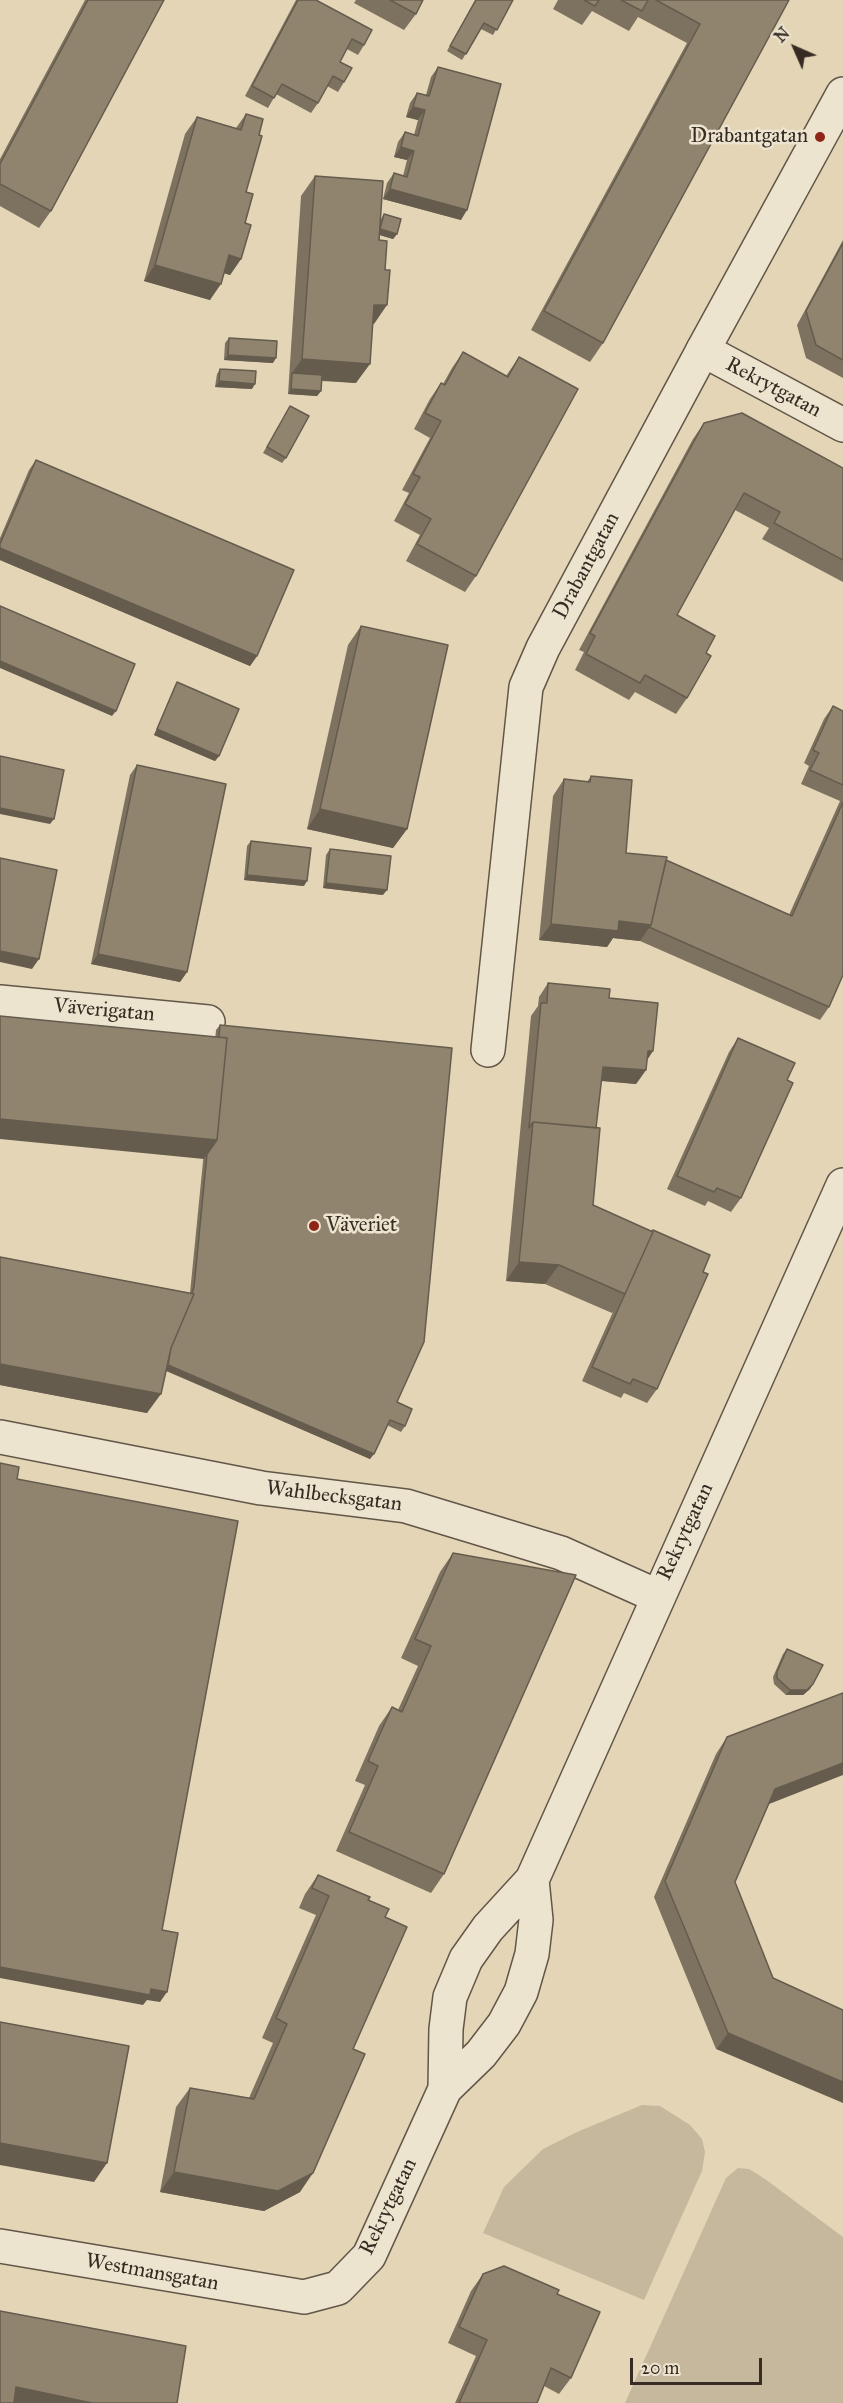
<!DOCTYPE html>
<meta charset="utf-8">
<style>
body{margin:0}
#map{position:relative;width:843px;height:2403px;overflow:hidden;background:#e3d5b5;font-family:"IM FELL Great Primer",serif}
canvas{display:block}
.north{position:absolute;left:765px;top:18px;width:60px;height:60px;-webkit-text-stroke:4px #ede4cf;paint-order:stroke;rotate:315deg;font-size:16px;font-weight:700;line-height:24px;text-align:center;color:#362c24}
.north::after{content:'';display:block;margin:auto;width:21px;height:27px;background:#362c24;clip-path:polygon(50% 0,100% 100%,50% 72%,0 100%)}
.scale{position:absolute;left:630px;top:2358px;width:132px;height:27px;box-sizing:border-box;border:3px solid #362c24;border-top:0;padding-left:8px;font-size:18px;line-height:21px;white-space:nowrap;color:#362c24;-webkit-text-stroke:4px #ede4cf;paint-order:stroke}
</style>
<div id="map">
<canvas width="843" height="2403"></canvas>
<div class="north">N</div>
<div class="scale">20 m</div>
</div>
<script>
const ctx = document.querySelector('canvas').getContext('2d');
ctx.lineJoin = 'round';
function fill(path, color) { ctx.fillStyle = color; ctx.fill(path, 'evenodd'); }
const shape = rows => new Path2D(rows.map(r => 'M' + r).join(''));
function trace(path, color, width, dash) { ctx.strokeStyle = color; ctx.lineWidth = width; ctx.lineCap = dash ? 'butt' : 'round'; ctx.setLineDash(dash || []); ctx.stroke(path); }
function drawText(font, color, halo, rows, align = 'center') {
  ctx.font = font + ' "IM FELL Great Primer",serif'; ctx.lineWidth = 5; ctx.setLineDash([]); ctx.textBaseline = 'middle'; ctx.strokeStyle = halo; ctx.fillStyle = color; for (const [text, x, y, turn = 0] of rows) {
    ctx.save(); ctx.translate(x, y); ctx.rotate((+turn || 0) * Math.PI / 180); ctx.textAlign = isNaN(turn) ? turn : align; if (halo) ctx.strokeText(text, 0, 0); ctx.fillText(text, 0, 0); ctx.restore();
  }
}
fill(shape([
 [642,2105,660,2106,690,2125,702,2139,705,2152,702,2171,644,2300,483,2233,504,2187,543,2149,577,2132],
 [738,2168,749,2169,765,2179,843,2237,843,2403,625,2403,726,2178]
]), '#c6b89c');
const minor = shape([
 [0,1002,208,1022],
 [488,1050,526,687,543,648,703,350],
 [0,1437,261,1488,406,1506,561,1553,657,1596]
]);
const tertiary = shape([
 [843,94,703,350,843,425],
 [445,2089,446,2029,450,1997,466,1959,488,1928,532,1880,843,1185],
 [0,2246,304,2297,338,2288,369,2256,445,2089,481,2054,504,2024,521,1992,532,1954,536,1920,532,1880]
]);
trace(minor, '#615648', 36);
trace(tertiary, '#615648', 36);
trace(minor, '#ede4cf', 33);
trace(tertiary, '#ede4cf', 33);
fill(shape([
 [85,0,164,0,51,211,39,228,0,206,0,159],
 [296,0,316,0,364,45,358,55,347,49,340,62,344,82,338,92,327,86,318,103,311,113,276,94,268,108,245,96],
 [356,0,423,0,416,14,404,30,354,3],
 [475,0,513,0,493,35,481,29,462,60,447,51],
 [558,0,789,0,603,343,590,362,531,330,687,43,638,17,629,31,592,11,582,25,553,9],
 [438,67,461,220,383,199,387,183,394,173,403,176,407,160,394,157,398,142,405,132,414,135,418,120,406,117,410,103,417,93,426,95,431,77],
 [246,114,259,135,246,192,245,223,241,259,230,275,224,273,210,300,144,281,185,134,197,117,236,128],
 [315,176,381,219,384,214,397,234,393,239,380,235,374,324,373,324,356,383,321,381,321,391,317,396,288,394,301,196],
 [843,240,843,378,806,358,797,325],
 [229,338,273,363,224,360,225,343],
 [463,352,506,376,519,357,476,576,465,592,406,561,420,535,394,521,409,493,402,490,430,438,414,429,430,399,441,383,443,384,452,368],
 [220,369,252,389,215,387,217,374],
 [290,406,286,458,282,463,263,453],
 [704,423,843,468,843,582,762,539,769,528,735,510,677,615,706,653,687,698,676,714,635,692,629,700,575,670,584,652,579,650,693,439],
 [36,460,257,656,250,666,0,560,0,538,29,470],
 [361,626,407,829,393,848,307,829,348,645],
 [177,682,219,756,215,761,154,735,174,688],
 [833,706,843,711,843,975,829,1007,820,1020,640,941,613,938,607,947,539,940,553,796,564,779,587,782,591,776,626,853,666,860,789,915,840,801,801,784,809,766,804,763,824,719],
 [137,765,187,972,180,982,91,964,130,775],
 [251,841,304,886,244,880,247,846],
 [330,849,383,895,323,888,326,855],
 [548,983,609,998,647,1061,646,1070,636,1084,601,1081,596,1128,593,1205,652,1231,657,1389,647,1403,624,1393,621,1398,582,1381,613,1312,612,1313,545,1284,506,1281,531,1016,538,1006,539,997],
 [220,1025,397,1402,405,1426,401,1432,387,1425,370,1459,166,1371,147,1413,0,1385,0,1257,190,1293,216,1030],
 [738,1038,787,1080,741,1198,731,1212,708,1201,705,1206,667,1189,729,1052],
 [453,1553,444,1874,431,1893,336,1851,365,1785,355,1781,379,1726,392,1707,398,1710,418,1666,401,1658,440,1572],
 [787,1649,810,1689,803,1695,786,1695,774,1684,773,1677,783,1654],
 [727,1737,769,1804,735,1882,773,1978,716,2049,654,1897,716,1754],
 [318,1875,368,1900,385,1917,353,2049,300,2192,264,2211,160,2192,176,2107,190,2088,249,2098,273,2043,262,2038,316,1915,299,1908,305,1894],
 [483,2274,557,2294,571,2378,559,2394,544,2386,537,2403,455,2403,476,2356,448,2343,471,2291]
]), '#7c725f');
fill(shape([
 [413,107,425,110,418,120,406,117],
 [401,147,414,151,407,160,394,157],
 [390,189,467,210,461,220,383,199],
 [380,229,397,234,393,239,376,234],
 [229,255,241,259,230,275,217,271],
 [155,265,221,284,210,300,144,281],
 [374,305,387,305,374,324,360,324],
 [228,355,276,358,273,363,224,360],
 [302,359,370,364,356,383,292,378,292,373],
 [219,381,255,384,252,389,215,387],
 [291,389,321,391,317,396,288,394],
 [0,548,257,656,250,666,0,560],
 [0,661,116,711,112,716,0,668],
 [157,729,219,756,215,761,154,735],
 [0,808,54,819,50,824,0,814],
 [320,809,407,829,393,848,307,829],
 [247,875,307,881,304,886,244,880],
 [326,883,387,890,383,895,323,888],
 [619,921,651,925,640,941,613,938,607,947,539,940,551,924],
 [0,951,39,959,32,969,0,962],
 [98,954,187,972,180,982,91,964],
 [648,1051,653,1051,644,1065],
 [603,1067,646,1070,636,1084,593,1080],
 [0,1119,217,1140,204,1159,0,1139],
 [519,1262,559,1265,545,1284,506,1281],
 [162,1362,374,1454,370,1459,158,1367],
 [0,1364,161,1394,147,1413,0,1385],
 [813,1684,810,1689,803,1695,786,1695,790,1690],
 [843,1763,843,1775,764,1806,775,1789],
 [0,1967,151,1989,167,1992,160,2002,147,2000,143,2005,0,1978],
 [728,2033,843,2082,843,2103,716,2049],
 [0,2143,107,2163,94,2182,0,2165],
 [174,2172,313,2173,300,2192,264,2211,160,2192],
 [16,2387,92,2403,5,2403]
]), '#655c4e');
const building = shape([
 [88,0,164,0,51,211,0,184,0,164,88,0],
 [298,0,316,0,372,30,364,45,352,39,340,62,352,68,344,82,333,76,318,103,282,84,274,98,252,86,298,0],
 [390,0,423,0,416,14,390,0],
 [476,0,513,0,497,30,484,23,466,54,450,46,476,0],
 [584,0,599,0,595,6,584,0],
 [621,0,648,0,642,11,621,0],
 [656,0,789,0,603,343,544,311,700,24,656,0],
 [438,67,501,84,467,210,390,189,394,173,407,177,414,151,401,147,403,139,405,132,418,136,425,110,413,107,417,93,429,96,438,67],
 [246,114,263,119,259,135,262,136,246,192,253,194,245,223,251,225,241,259,229,255,221,284,155,265,197,117,241,130,246,114],
 [315,176,383,181,379,240,387,241,385,270,390,270,387,305,374,305,370,364,302,359,315,176],
 [384,214,401,219,397,234,380,229,384,214],
 [843,243,843,360,816,345,806,311,843,243],
 [229,338,277,341,276,358,228,355,229,338],
 [463,352,508,377,519,357,578,389,476,576,417,544,431,519,405,504,420,477,413,474,441,421,425,413,441,383,445,385,463,352],
 [220,369,256,371,255,384,219,381,220,369],
 [292,373,322,375,321,391,291,389,292,373],
 [290,406,309,416,286,458,267,447,290,406],
 [742,413,843,468,843,560,774,523,780,512,744,493,677,615,715,636,706,653,711,656,687,698,645,675,640,683,586,654,595,636,590,633,704,423,742,413],
 [36,460,294,570,257,656,0,548,0,544,36,460],
 [0,606,135,664,116,711,0,661,0,606],
 [361,626,448,645,407,829,320,809,361,626],
 [177,682,239,709,219,756,157,729,177,682],
 [833,706,843,711,843,785,810,770,819,753,813,750,833,706],
 [0,756,64,770,54,819,0,808,0,756],
 [137,765,226,784,187,972,98,954,137,765],
 [591,776,632,780,626,853,667,857,651,925,619,921,618,931,551,924,564,779,590,782,591,776],
 [843,802,843,975,829,1007,649,927,651,925,666,860,792,916,843,802],
 [251,841,311,848,307,881,247,875,251,841],
 [330,849,391,856,387,890,326,883,330,849],
 [0,858,57,870,39,959,0,951,0,858],
 [548,983,610,989,609,998,658,1003,653,1051,648,1051,646,1070,603,1067,596,1128,533,1122,529,1128,541,1003,547,1003,548,983],
 [0,1016,227,1038,217,1140,0,1119,0,1016],
 [220,1025,452,1048,424,1342,397,1402,412,1409,405,1426,390,1420,374,1454,168,1365,171,1348,194,1294,192,1293,194,1287,207,1154,217,1140,227,1038,219,1037,220,1025],
 [738,1038,795,1063,787,1080,793,1083,741,1198,717,1188,714,1192,677,1176,738,1038],
 [533,1122,600,1128,593,1205,653,1232,625,1294,559,1265,519,1262,533,1122],
 [653,1230,710,1255,703,1272,708,1274,657,1389,633,1379,630,1384,592,1367,653,1232,652,1231,653,1230],
 [0,1257,194,1294,171,1348,161,1394,0,1364,0,1257],
 [0,1463,19,1467,17,1479,238,1521,162,1930,178,1933,167,1992,151,1989,150,1995,0,1967,0,1463],
 [453,1553,576,1575,444,1874,349,1832,378,1766,368,1761,392,1707,402,1712,431,1646,415,1639,453,1553],
 [787,1649,823,1665,813,1684,807,1690,790,1690,777,1678,777,1672,787,1649],
 [843,1693,843,1763,775,1789,735,1882,773,1978,843,2010,843,2082,728,2033,665,1881,727,1737,843,1693],
 [318,1875,370,1897,368,1900,389,1909,385,1917,407,1927,353,2049,365,2054,313,2173,278,2191,174,2172,190,2088,254,2099,287,2024,276,2018,329,1896,312,1888,318,1875],
 [0,2022,129,2046,107,2163,0,2143,0,2022],
 [504,2266,559,2290,557,2294,600,2312,571,2378,551,2368,537,2403,459,2403,487,2340,459,2327,483,2274,504,2266],
 [0,2311,186,2346,177,2403,92,2403,16,2387,14,2403,0,2403,0,2311]
]);
fill(building, '#90846f');
trace(building, '#655c4e', 1.5);
for (const [x, y, r, color] of [
 [820,137,6,"#8f2418"],
 [314,1226,6,"#8f2418"]
]) { const dot = new Path2D(); dot.arc(x, y, r, 0, 2 * Math.PI); ctx.fillStyle = color; ctx.fill(dot); trace(dot, '#ede4cf', 2); }
drawText('21px', '#362c24', '#ede4cf', [
 ["Drabantgatan",808,137],
 ["Väveriet",326,1226,"left"]
], 'right');
drawText('21px', '#362c24', '#ede4cf', [
 ["Rekrytgatan",773,388,28],
 ["Drabantgatan",587,566,-62],
 ["Väverigatan",104,1011,5],
 ["Wahlbecksgatan",334,1497,7],
 ["Rekrytgatan",686,1532,-65],
 ["Rekrytgatan",389,2207,-64],
 ["Westmansgatan",152,2273,10]
]);
</script>
